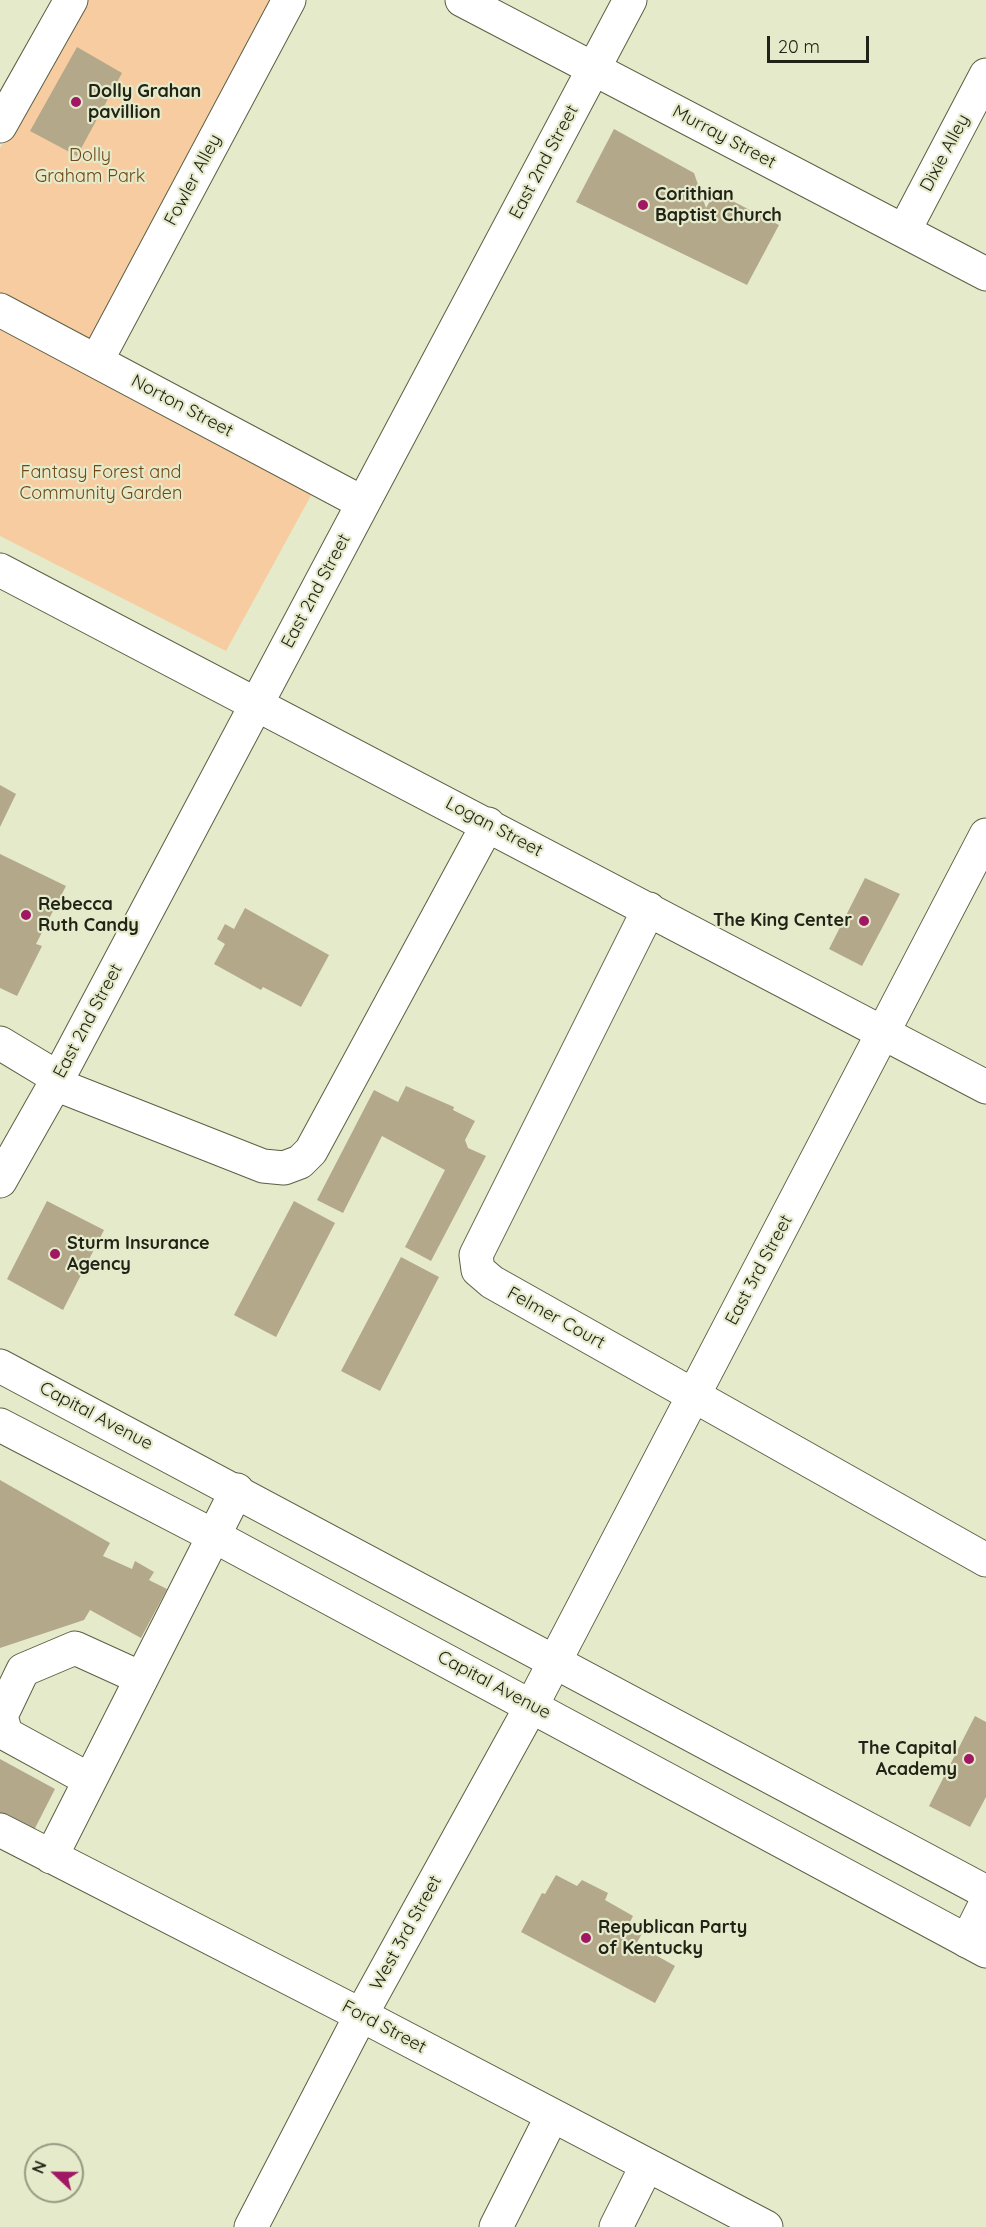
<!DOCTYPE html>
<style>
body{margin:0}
#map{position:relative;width:986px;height:2227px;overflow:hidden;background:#e5eaca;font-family:Quicksand,sans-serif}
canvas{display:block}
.north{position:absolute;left:24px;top:2143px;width:60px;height:60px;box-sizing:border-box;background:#e5eaca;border:2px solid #979a82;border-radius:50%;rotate:292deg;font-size:16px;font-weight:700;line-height:24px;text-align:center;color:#212317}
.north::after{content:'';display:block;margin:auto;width:21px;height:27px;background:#a01764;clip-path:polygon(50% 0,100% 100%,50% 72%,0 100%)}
.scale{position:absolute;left:767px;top:36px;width:102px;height:27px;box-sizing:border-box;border:3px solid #212317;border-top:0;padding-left:8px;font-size:18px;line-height:21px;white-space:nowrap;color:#212317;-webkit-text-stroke:4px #e5eaca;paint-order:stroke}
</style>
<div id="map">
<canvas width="986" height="2227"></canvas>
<div class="north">N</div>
<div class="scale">20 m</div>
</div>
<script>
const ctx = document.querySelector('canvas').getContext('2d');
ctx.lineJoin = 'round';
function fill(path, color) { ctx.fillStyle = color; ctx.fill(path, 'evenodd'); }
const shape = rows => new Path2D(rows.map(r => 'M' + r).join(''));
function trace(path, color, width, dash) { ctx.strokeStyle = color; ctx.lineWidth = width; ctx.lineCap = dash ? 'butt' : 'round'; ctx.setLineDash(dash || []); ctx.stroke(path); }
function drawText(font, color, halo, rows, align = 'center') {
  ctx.font = font + ' Quicksand,sans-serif'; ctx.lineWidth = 4.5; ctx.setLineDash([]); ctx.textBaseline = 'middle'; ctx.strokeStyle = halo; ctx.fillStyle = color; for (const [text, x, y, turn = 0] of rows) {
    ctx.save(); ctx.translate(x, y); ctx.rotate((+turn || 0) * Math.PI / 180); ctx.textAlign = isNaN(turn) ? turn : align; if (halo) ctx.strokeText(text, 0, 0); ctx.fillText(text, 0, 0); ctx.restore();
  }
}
fill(shape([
 [85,0,280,0,91,348,0,300,0,148],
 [0,324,314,490,226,651,0,536]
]), '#f7cca1');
fill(shape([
 [77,47,122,73,77,156,30,131],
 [614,129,694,173,706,208,715,192,779,225,747,285,576,202],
 [0,785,16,794,0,827],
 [0,854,66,886,36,944,42,946,17,996,0,988],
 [865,878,900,894,862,966,829,949],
 [245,908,329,955,301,1007,263,987,261,990,214,964,225,944,217,939,225,924,234,929],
 [406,1086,454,1107,453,1110,475,1121,465,1140,468,1148,486,1156,431,1261,405,1247,445,1170,382,1136,343,1213,317,1200,374,1090,398,1102],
 [47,1201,104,1230,63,1310,7,1279],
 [294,1201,335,1223,276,1337,234,1315],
 [401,1257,439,1277,380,1391,341,1371],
 [0,1480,110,1543,103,1556,132,1569,135,1561,154,1572,149,1580,167,1589,141,1638,90,1610,84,1620,0,1648],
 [975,1716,986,1722,986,1797,970,1827,929,1806],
 [0,1759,55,1789,31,1836,0,1820],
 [556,1875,577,1886,582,1880,608,1893,605,1900,633,1916,629,1924,643,1932,636,1944,675,1966,655,2003,521,1932,542,1893,545,1894]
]), '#b3a88a');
const minor = shape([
 [462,0,986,274],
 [0,126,71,0],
 [904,231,986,75],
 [0,310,363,503],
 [97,360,289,0],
 [0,570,986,1087],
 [649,909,476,1255,478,1270,492,1282,986,1560],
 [0,1043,58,1078],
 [55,1084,263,1166,284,1168,300,1162,311,1151,488,824],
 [0,1181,55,1084,630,0],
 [90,1780,6,1734,1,1716,23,1670,75,1648,141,1678],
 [0,1830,361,2015,766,2227],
 [51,1857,237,1490],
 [967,1941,986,1903],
 [251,2227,361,2015,532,1705,986,835],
 [496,2227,552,2116],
 [616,2227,647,2165]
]);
const major = shape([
 [0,1366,986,1892],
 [0,1425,214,1536,986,1951]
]);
trace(minor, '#5c6044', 35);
trace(major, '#5c6044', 35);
trace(minor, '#fff', 33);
trace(major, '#fff', 33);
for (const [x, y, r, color] of [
 [76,102,6,"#a01764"],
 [643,205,6,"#a01764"],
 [26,915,6,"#a01764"],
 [864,921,6,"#a01764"],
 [55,1254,6,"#a01764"],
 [969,1759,6,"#a01764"],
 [586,1938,6,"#a01764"]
]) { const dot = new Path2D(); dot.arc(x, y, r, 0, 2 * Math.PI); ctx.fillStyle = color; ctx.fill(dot); trace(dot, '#e5eaca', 2); }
drawText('bold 18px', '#212317', '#e5eaca', [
 ["Dolly Grahan",88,92],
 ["pavillion",88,113],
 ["Corithian",655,195],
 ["Baptist Church",655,216],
 ["Rebecca",38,905],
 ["Ruth Candy",38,926],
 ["The King Center",852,921,"right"],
 ["Sturm Insurance",67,1244],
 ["Agency",67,1265],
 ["The Capital",957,1749,"right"],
 ["Academy",957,1770,"right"],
 ["Republican Party",598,1928],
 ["of Kentucky",598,1949]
], 'left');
drawText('18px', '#212317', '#e5eaca', [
 ["Murray Street",724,137,28],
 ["Dixie Alley",945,153,-62],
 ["East 2nd Street",544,162,-62],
 ["Fowler Alley",193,180,-62],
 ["Norton Street",182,406,28],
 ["East 2nd Street",316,591,-62],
 ["Logan Street",494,827,28],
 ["East 2nd Street",88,1021,-62],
 ["East 3rd Street",759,1270,-62],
 ["Felmer Court",556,1318,29],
 ["Capital Avenue",96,1416,28],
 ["Capital Avenue",494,1685,28],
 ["West 3rd Street",406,1933,-61],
 ["Ford Street",384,2027,28]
]);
drawText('18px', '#724816', '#e5eaca', [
 ["Dolly",90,156],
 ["Graham Park",90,177],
 ["Fantasy Forest and",101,473],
 ["Community Garden",101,494]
]);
</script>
